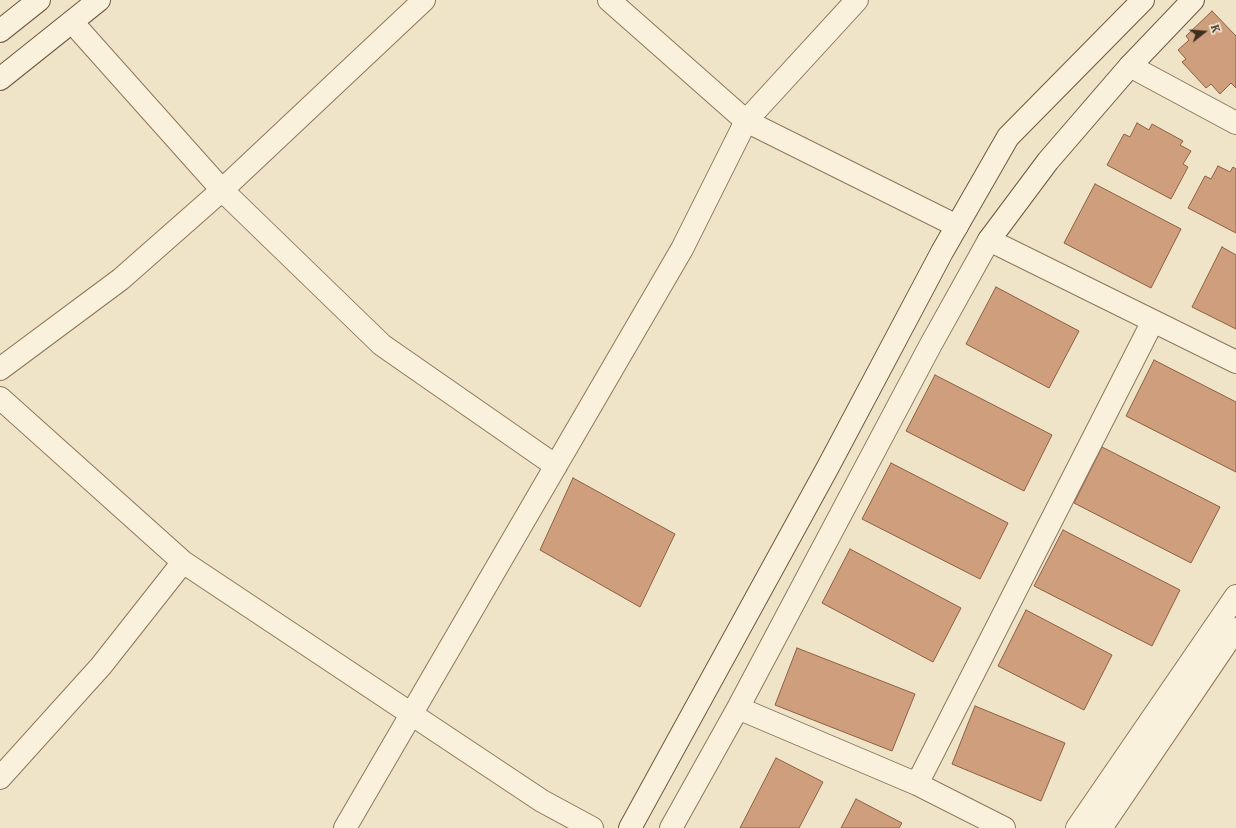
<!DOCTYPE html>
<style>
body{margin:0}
#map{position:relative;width:1236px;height:828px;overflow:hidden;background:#f0e4c8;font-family:Lora,serif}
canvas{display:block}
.north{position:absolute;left:1184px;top:12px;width:40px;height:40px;-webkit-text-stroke:3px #f7eed8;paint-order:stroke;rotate:73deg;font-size:11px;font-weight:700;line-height:16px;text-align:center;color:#3d2e20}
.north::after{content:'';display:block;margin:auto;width:14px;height:18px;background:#3d2e20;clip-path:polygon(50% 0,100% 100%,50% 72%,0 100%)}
</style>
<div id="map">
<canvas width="1236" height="828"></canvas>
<div class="north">K</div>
</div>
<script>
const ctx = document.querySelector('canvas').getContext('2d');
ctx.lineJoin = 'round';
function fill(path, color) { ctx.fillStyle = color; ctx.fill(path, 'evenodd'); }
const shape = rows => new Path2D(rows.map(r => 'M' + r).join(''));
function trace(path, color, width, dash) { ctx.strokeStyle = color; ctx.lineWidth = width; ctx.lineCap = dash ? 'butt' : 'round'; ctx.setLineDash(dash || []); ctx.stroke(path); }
const building = shape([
 [1212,11,1236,36,1236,88,1231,83,1220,94,1211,84,1206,88,1182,62,1186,59,1178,50,1189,40,1186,36,1212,11],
 [1137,123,1149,130,1152,124,1183,141,1180,145,1191,151,1183,164,1188,167,1171,199,1107,165,1124,134,1130,137,1137,123],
 [1218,166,1230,172,1233,167,1236,169,1236,233,1188,208,1205,176,1211,179,1218,166],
 [1095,184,1181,229,1151,288,1064,243,1095,184],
 [1222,247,1236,255,1236,329,1192,307,1222,247],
 [996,287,1079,331,1049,388,966,344,996,287],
 [1154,360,1236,402,1236,472,1126,416,1154,360],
 [935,375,1052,435,1024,491,906,431,935,375],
 [1102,447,1220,507,1191,563,1074,503,1102,447],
 [891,463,1008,523,980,579,862,519,891,463],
 [573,478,675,534,640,607,540,550,573,478],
 [1063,530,1180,590,1152,646,1034,586,1063,530],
 [850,549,961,608,933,662,822,603,850,549],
 [1026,610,1112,655,1084,710,998,666,1026,610],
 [797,648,915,694,892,751,775,705,797,648],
 [975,706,1065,743,1041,801,952,764,975,706],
 [776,758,823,782,799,828,740,828,776,758],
 [856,799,902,823,899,828,841,828,856,799]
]);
fill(building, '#cf9f7d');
trace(building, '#8d5f41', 1);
const street = shape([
 [609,0,746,121,957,226],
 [72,22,222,190,382,345,556,466],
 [1130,66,1236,123],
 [0,369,121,279,222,190,424,0],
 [0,398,183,562,542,801,592,828],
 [738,708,917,784,1004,828],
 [0,778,101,666,183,562],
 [917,784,1153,321],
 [345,828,682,249,746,121,857,0],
 [671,828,738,708,930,346,989,240,1236,362],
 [1077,828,1236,596],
 [1101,828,1236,629]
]);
const secondary = shape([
 [0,31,39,0],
 [0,79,99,0],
 [989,240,1048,161,1130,66,1193,0],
 [630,828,828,467,942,252,1008,137,1143,0]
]);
trace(street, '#8d765c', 24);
trace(secondary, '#6f573f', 24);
trace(street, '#faf1dc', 22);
trace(secondary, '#faf1dc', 22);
</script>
